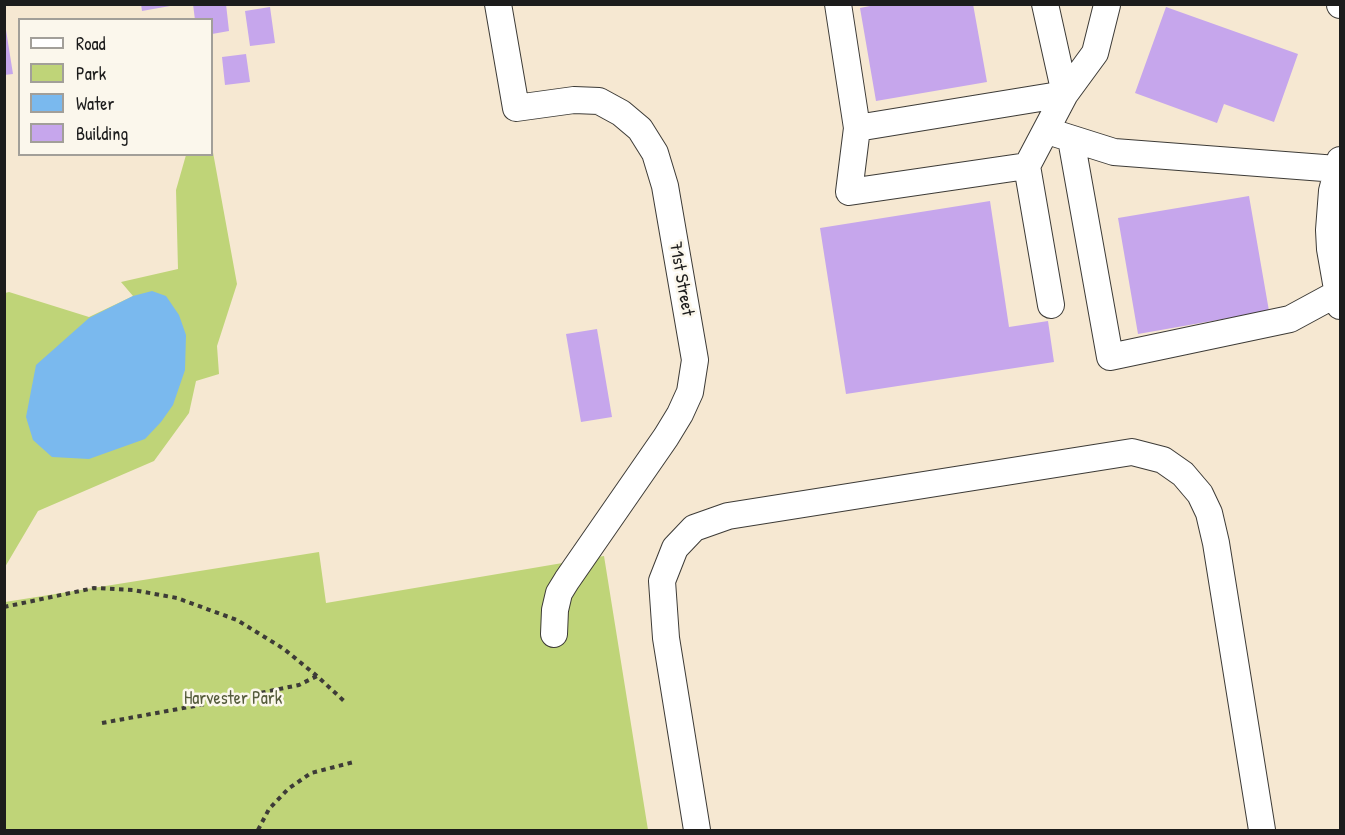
<!DOCTYPE html>
<style>
body{margin:0}
#map{position:relative;width:1345px;height:835px;overflow:hidden;background:#f6e8d2;font-family:"Patrick Hand",sans-serif}
canvas{display:block}
.frame{position:absolute;inset:0;border:6px solid #1c1c1c;pointer-events:none}
.legend{position:absolute;left:18px;top:18px;width:195px;height:138px;box-sizing:border-box;background:#fbf7ec;border:2px solid #a29f99;margin:0;padding:8px 10px;list-style:none;font-size:18px;color:#1c1c1c}
.legend li{display:flex;align-items:center;gap:12px;height:30px}
.legend b{width:30px;border:2px solid #a29f99}
</style>
<div id="map">
<canvas width="1345" height="835"></canvas>
<div class="frame"></div>
<ul class="legend">
<li><b style="height:8px;background:#fff"></b>Road</li>
<li><b style="height:16px;background:#bfd478"></b>Park</li>
<li><b style="height:16px;background:#7ab9ee"></b>Water</li>
<li><b style="height:16px;background:#c6a6ec"></b>Building</li>
</ul>
</div>
<script>
const ctx = document.querySelector('canvas').getContext('2d');
ctx.lineJoin = 'round';
function fill(path, color) { ctx.fillStyle = color; ctx.fill(path, 'evenodd'); }
const shape = rows => new Path2D(rows.map(r => 'M' + r).join(''));
function trace(path, color, width, dash) { ctx.strokeStyle = color; ctx.lineWidth = width; ctx.lineCap = dash ? 'butt' : 'round'; ctx.setLineDash(dash || []); ctx.stroke(path); }
function drawText(font, color, halo, rows, align = 'center') {
  ctx.font = font + ' "Patrick Hand",sans-serif'; ctx.lineWidth = 5; ctx.setLineDash([]); ctx.textBaseline = 'middle'; ctx.strokeStyle = halo; ctx.fillStyle = color; for (const [text, x, y, turn = 0] of rows) {
    ctx.save(); ctx.translate(x, y); ctx.rotate((+turn || 0) * Math.PI / 180); ctx.textAlign = isNaN(turn) ? turn : align; if (halo) ctx.strokeText(text, 0, 0); ctx.fillText(text, 0, 0); ctx.restore();
  }
}
fill(shape([
 [212,147,237,284,217,346,219,374,196,381,189,413,154,461,38,511,5,567,5,293,9,292,89,317,133,296,121,282,178,269,176,190,186,155,212,154],
 [319,552,326,603,604,556,648,830,5,830,5,602]
]), '#bfd478');
fill(shape([
 [152,291,166,296,179,315,186,335,185,370,173,405,161,422,145,439,89,459,52,457,33,440,26,417,36,365,89,318,133,296]
]), '#7ab9ee');
fill(shape([
 [141,4,170,4,170,6,142,11],
 [193,4,226,4,229,31,212,34,212,20,195,20],
 [880,4,973,4,987,82,876,101,860,8],
 [270,7,275,43,250,46,245,11],
 [1166,7,1298,54,1274,122,1224,104,1217,123,1135,93],
 [4,30,6,30,13,74,4,75],
 [246,54,250,82,225,85,222,57],
 [1249,196,1269,311,1138,334,1118,218],
 [990,201,1009,327,1048,321,1054,362,846,394,820,228],
 [597,329,612,417,581,422,566,334]
]), '#c6a6ec');
const minor = shape([
 [498,4,516,108,574,100,599,101,621,113,640,129,655,153,665,186,695,360,690,392,680,414,666,437,567,580,559,593,555,610,554,634],
 [838,4,857,128,1065,94,1045,4],
 [1340,4,1340,5],
 [857,128,849,192,1027,166,1065,94,1095,53,1107,5],
 [1057,134,1114,152,1337,169],
 [1071,139,1110,357,1290,319,1338,293],
 [1340,160,1332,191,1329,230,1330,249,1340,306],
 [1027,166,1051,305],
 [697,830,666,638,662,581,675,548,694,528,728,516,1132,452,1163,460,1183,474,1200,494,1209,513,1216,543,1262,830]
]);
trace(minor, '#3d3b37', 28);
trace(shape([
 [4,607,94,588,133,590,177,598,237,620,284,649,317,676,344,701],
 [102,723,211,703,299,685,317,676],
 [258,830,269,809,288,789,311,773,354,762]
]), '#3d3b37', 4, [4.5, 4.5]);
trace(minor, '#fff', 26);
drawText('18px', '#1c1c1c', '#fbf7ec', [
 ["71st Street",681,279,80]
]);
drawText('18px', '#555c3c', '#fbf7ec', [
 ["Harvester Park",233,699]
]);
</script>
